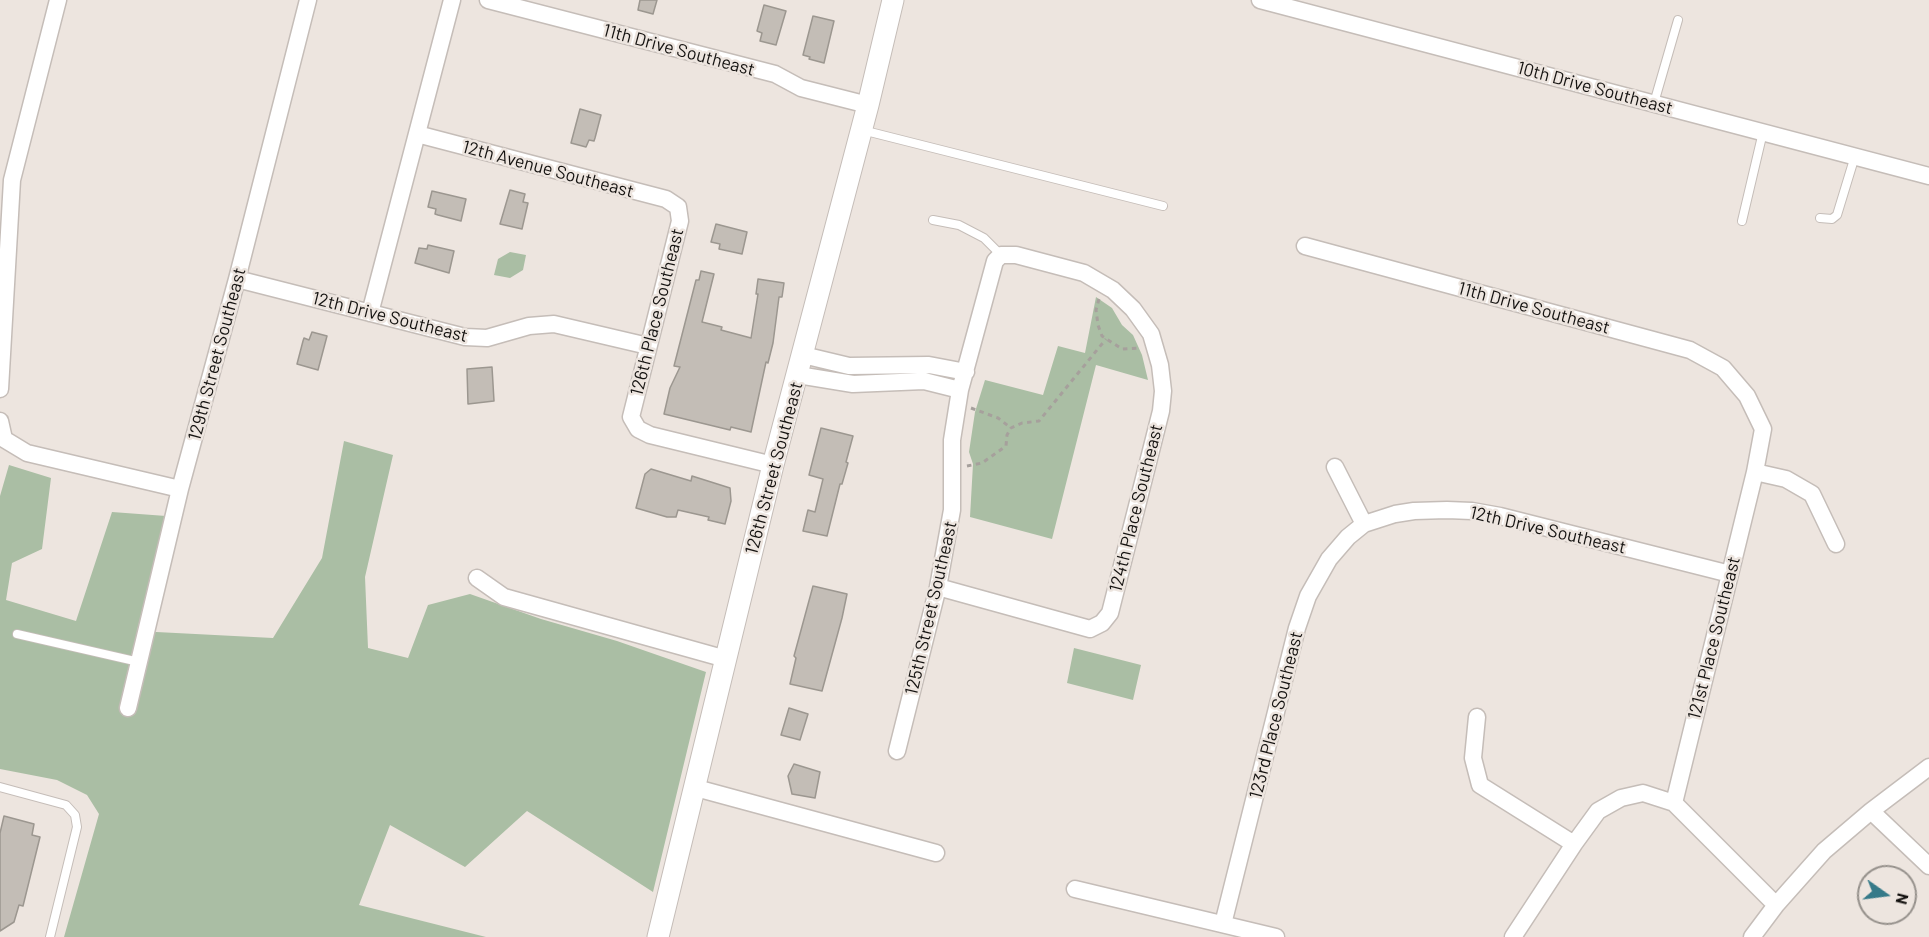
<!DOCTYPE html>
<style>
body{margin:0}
#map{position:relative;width:1929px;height:937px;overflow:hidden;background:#ede5df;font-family:Barlow,sans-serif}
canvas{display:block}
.north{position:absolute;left:1857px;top:865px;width:60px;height:60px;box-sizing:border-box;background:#ede5df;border:2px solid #96918c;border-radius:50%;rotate:104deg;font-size:16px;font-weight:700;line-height:24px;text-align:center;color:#141210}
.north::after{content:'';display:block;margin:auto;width:21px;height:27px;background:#357a89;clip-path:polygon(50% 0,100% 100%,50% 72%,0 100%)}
</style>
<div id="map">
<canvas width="1929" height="937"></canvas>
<div class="north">N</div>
</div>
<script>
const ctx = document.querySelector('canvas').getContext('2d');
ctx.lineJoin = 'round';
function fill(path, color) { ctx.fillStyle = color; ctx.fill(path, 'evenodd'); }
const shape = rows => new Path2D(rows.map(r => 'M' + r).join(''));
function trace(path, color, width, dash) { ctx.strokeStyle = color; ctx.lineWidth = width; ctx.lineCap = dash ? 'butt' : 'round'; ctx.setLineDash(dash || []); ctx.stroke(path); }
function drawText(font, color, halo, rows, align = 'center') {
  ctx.font = font + ' Barlow,sans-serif'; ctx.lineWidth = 5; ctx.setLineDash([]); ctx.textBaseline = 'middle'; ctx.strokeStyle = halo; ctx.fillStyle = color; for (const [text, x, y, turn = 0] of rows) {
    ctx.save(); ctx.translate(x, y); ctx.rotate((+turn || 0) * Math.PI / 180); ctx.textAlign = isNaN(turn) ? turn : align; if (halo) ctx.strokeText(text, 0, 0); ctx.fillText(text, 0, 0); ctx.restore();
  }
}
fill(shape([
 [510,252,526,255,523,270,510,278,494,275,498,259],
 [1096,297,1112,308,1122,325,1133,335,1142,355,1148,380,1096,365,1052,539,970,517,973,464,969,452,975,412,985,380,1043,395,1058,346,1085,353],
 [344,441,393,455,365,577,368,648,408,658,428,605,470,594,541,619,617,641,706,672,653,892,527,811,465,867,390,825,359,905,486,937,64,937,99,814,87,795,57,780,0,769,0,496,9,465,51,478,42,549,12,563,6,600,76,621,112,512,166,516,137,631,273,638,322,558],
 [1074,648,1141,665,1133,700,1067,683]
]), '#aabea4');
const building = shape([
 [640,0,657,0,653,14,638,10,640,0],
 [764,5,786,11,776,45,760,41,762,33,757,31,764,5],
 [813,16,834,21,824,63,809,59,810,57,803,55,813,16],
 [580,109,601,115,595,138,594,141,589,140,586,147,571,143,580,109],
 [510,190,525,194,523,202,528,203,522,229,500,224,510,190],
 [432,191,466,199,461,221,438,215,435,214,436,209,428,207,432,191],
 [716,224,747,232,742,254,719,249,720,244,711,242,716,224],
 [428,245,454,251,449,273,415,263,419,248,427,249,428,245],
 [701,271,714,274,702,322,722,327,721,330,751,338,758,294,756,294,758,279,784,283,782,297,779,297,773,343,768,363,766,362,751,432,731,427,730,430,664,414,670,388,680,367,674,366,696,280,699,280,701,271],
 [312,332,327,336,318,370,297,364,303,341,304,338,309,340,312,332],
 [492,367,494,401,468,404,467,369,492,367],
 [821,428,853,436,846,462,848,463,842,484,840,484,827,536,803,531,808,510,815,512,823,479,809,475,821,428],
 [651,469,691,481,692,476,730,488,731,501,725,524,708,520,709,517,678,510,676,517,667,517,636,508,645,474,651,469],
 [813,586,847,594,842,618,822,691,790,684,796,658,794,656,813,586],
 [789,708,808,714,800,740,781,735,789,708],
 [794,764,820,772,815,798,792,794,788,776,794,764],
 [4,816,34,824,32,835,40,837,23,906,19,905,14,922,0,931,0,833,4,816]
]);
fill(building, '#c3bdb6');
trace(building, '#9c9790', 1.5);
const service = shape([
 [1654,103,1678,20],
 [862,130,1163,206],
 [1820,218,1832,219,1837,215,1855,156],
 [933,220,959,225,984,238,1001,255],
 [1742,221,1763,132],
 [17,634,139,662],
 [0,787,66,805,75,815,77,827,50,937]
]);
const minor = shape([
 [488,0,775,74,801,88,868,105],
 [1260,0,1929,176],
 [417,134,666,199,678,207,680,221,631,417,638,429,650,435,773,465],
 [1305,246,1690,350,1723,368,1747,396,1763,429,1755,472,1674,803],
 [237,279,465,337,487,338,529,326,554,324,648,346],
 [370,313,452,0],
 [803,355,849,366,929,365,966,372],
 [798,375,853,384,924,381,960,390],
 [0,389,12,180,58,0],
 [0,421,4,439,27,453,180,489],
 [1335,467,1364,524],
 [1755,472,1786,479,1812,494,1836,544],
 [477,578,504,597,726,659],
 [128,708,180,489,237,279,308,0],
 [1477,717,1473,758,1480,785,1574,844],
 [897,751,938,587,952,510,952,440,960,390,995,261,1001,255,1016,255,1084,273,1113,290,1133,309,1151,334,1160,365,1163,391,1161,411,1110,613,1102,623,1090,629,938,587],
 [696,788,936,853],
 [1871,811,1929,866],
 [1075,889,1276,937],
 [1223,924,1297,628,1308,596,1329,559,1348,537,1364,524,1395,514,1414,511,1447,510,1472,511,1500,516,1730,574],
 [1513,937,1574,844,1598,811,1621,798,1643,793,1674,803,1776,905],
 [1752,937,1776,905,1824,851,1871,811,1929,767]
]);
const tertiary = shape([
 [658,937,773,465,868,105,893,0]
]);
trace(service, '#c5bdb8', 10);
trace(minor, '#c5bdb8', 19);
trace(tertiary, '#c5bdb8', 23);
trace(shape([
 [1099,299,1096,310,1098,325,1102,336,1122,349,1140,348],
 [971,408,998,418,1011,428],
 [967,466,982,463,1006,446,1007,435,1011,428,1022,423,1039,421,1106,339]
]), '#a6a09c', 3, [4.5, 4.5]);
trace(service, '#fff', 8);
trace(minor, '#fff', 16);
trace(tertiary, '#fff', 21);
drawText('18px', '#141210', '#ede5df', [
 ["11th Drive Southeast",679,50,15],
 ["10th Drive Southeast",1595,88,15],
 ["12th Avenue Southeast",548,169,15],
 ["11th Drive Southeast",1534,308,15],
 ["126th Place Southeast",657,312,-76],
 ["12th Drive Southeast",390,317,14],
 ["129th Street Southeast",217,354,-75],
 ["126th Street Southeast",774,468,-75],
 ["124th Place Southeast",1136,508,-76],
 ["12th Drive Southeast",1548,530,13],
 ["125th Street Southeast",931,608,-77],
 ["121st Place Southeast",1714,638,-76],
 ["123rd Place Southeast",1276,715,-76]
]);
</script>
